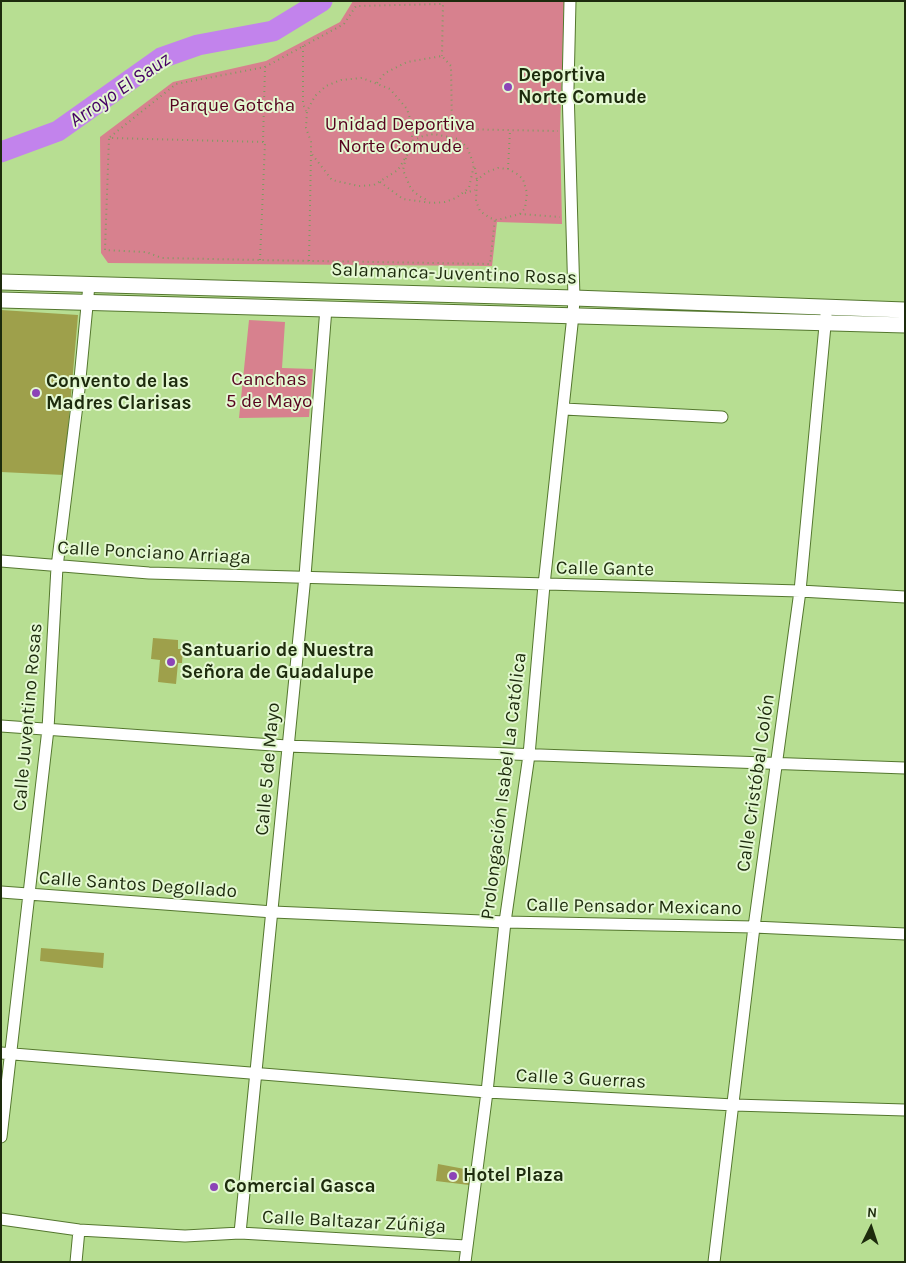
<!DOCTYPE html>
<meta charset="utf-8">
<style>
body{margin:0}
#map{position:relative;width:906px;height:1263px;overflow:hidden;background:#b7de92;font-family:Karla,sans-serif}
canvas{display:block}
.frame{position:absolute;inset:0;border:2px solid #1d2b0d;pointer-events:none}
.north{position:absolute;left:846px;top:1203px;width:50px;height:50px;-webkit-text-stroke:4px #e4f8d2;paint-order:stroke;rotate:4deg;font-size:14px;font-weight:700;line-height:20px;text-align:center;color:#1d2b0d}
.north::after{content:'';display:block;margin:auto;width:18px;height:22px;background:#1d2b0d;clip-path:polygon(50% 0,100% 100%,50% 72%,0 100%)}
</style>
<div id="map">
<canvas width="906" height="1263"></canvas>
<div class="frame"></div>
<div class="north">N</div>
</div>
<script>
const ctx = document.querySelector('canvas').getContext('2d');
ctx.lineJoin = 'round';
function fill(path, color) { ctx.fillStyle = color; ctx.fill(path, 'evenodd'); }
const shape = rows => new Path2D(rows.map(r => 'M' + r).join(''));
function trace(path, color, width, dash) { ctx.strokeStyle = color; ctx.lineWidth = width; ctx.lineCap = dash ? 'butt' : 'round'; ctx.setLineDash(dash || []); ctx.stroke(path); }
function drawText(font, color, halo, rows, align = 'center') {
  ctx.font = font + ' Karla,sans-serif'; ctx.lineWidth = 4; ctx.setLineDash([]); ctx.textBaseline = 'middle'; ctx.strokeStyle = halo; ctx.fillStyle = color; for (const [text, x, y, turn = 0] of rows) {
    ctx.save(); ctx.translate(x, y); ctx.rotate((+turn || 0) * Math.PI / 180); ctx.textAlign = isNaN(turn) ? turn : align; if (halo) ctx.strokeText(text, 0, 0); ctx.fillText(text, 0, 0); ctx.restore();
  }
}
fill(shape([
 [353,1,564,1,560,131,562,224,497,222,492,266,108,263,101,253,100,137,173,82,266,61,340,22],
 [249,320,285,322,282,368,313,369,309,417,239,418]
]), '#d7818e');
trace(shape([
 [1,152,58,131,161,58,198,45,273,31,322,1]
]), '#c283ec', 21);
fill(shape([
 [1,310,78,315,64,475,1,472],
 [153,638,178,640,178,649,183,649,182,663,178,663,176,684,158,682,160,660,151,659],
 [41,948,104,953,103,968,40,961],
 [438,1164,470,1170,469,1185,436,1181]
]), '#9ea04b');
const minor = shape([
 [564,409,722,417],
 [1,561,149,573,800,591,905,597],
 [1,726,287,746,905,768],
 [1,892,273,912,505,922,754,927,905,934],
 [1,1053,487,1092,734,1105,905,1110],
 [1,1137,48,729,57,567,79,389,89,285],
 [1,1219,79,1230,185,1236,240,1233,466,1246],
 [240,1233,305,576,326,308],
 [76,1262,79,1230],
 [465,1262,487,1092,505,922,529,755,544,585,573,315,574,298,568,88,570,1],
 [714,1262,754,927,800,591,826,315]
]);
const tertiary = shape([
 [1,282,574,298,905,310],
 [1,300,905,325]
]);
trace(minor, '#54772e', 13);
trace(tertiary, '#54772e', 17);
trace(shape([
 [303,46,303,104,306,111],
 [377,83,385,73,407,62,442,56,451,66,452,129,558,131],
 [110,137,176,84,265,67],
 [263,142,265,67,344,24,356,6,443,4,442,56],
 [406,158,403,170,411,189,419,196,429,201],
 [475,168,477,180],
 [508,169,510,130],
 [380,182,403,199,432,203,445,202,456,198,469,188,474,165,467,147,458,139,434,134,423,136,412,141],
 [465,193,475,190],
 [520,214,525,208,527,193,523,179,517,174,508,169,498,168,487,172,477,180,476,201,480,211,490,218,497,220,520,214,560,217],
 [260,260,265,142,109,138,105,250,146,252,162,258,260,260,490,264,495,219],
 [309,261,311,153,332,180,359,186,374,185,398,170,407,155,412,142,412,125,407,109,390,89,362,78,341,80,326,86,315,96,307,111,306,128,311,142,311,153]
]), '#7e9b61', 2, [1, 4]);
trace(minor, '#fff', 11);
trace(tertiary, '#fff', 15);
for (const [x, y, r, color] of [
 [508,87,5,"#8c44b7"],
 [36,393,5,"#8c44b7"],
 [171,662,5,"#8c44b7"],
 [453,1176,5,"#8c44b7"],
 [214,1187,5,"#8c44b7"]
]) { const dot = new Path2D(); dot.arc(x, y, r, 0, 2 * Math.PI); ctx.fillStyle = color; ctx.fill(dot); trace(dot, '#e4f8d2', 2); }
drawText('bold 19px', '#1d2b0d', '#e4f8d2', [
 ["Deportiva",518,76],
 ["Norte Comude",518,98],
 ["Convento de las",46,382],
 ["Madres Clarisas",46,404],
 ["Santuario de Nuestra",181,651],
 ["Señora de Guadalupe",181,673],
 ["Hotel Plaza",463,1176],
 ["Comercial Gasca",224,1187]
], 'left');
drawText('19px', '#56021e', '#e4f8d2', [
 ["Parque Gotcha",232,106],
 ["Unidad Deportiva",400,125],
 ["Norte Comude",400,147],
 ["Canchas",269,380],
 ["5 de Mayo",269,402]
]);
drawText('19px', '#1d2b0d', '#e4f8d2', [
 ["Salamanca-Juventino Rosas",454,274,2],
 ["Calle Ponciano Arriaga",154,553,3],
 ["Calle Gante",605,569,1],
 ["Calle Juventino Rosas",28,717,-85],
 ["Calle 5 de Mayo",268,769,-85],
 ["Calle Cristóbal Colón",756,783,-82],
 ["Prolongación Isabel La Católica",504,786,-83],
 ["Calle Santos Degollado",138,885,4],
 ["Calle Pensador Mexicano",634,907,1],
 ["Calle 3 Guerras",581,1079,3],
 ["Calle Baltazar Zúñiga",354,1222,3]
]);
drawText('italic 20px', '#450064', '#e4f8d2', [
 ["Arroyo El Sauz",120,90,-34]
]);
</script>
